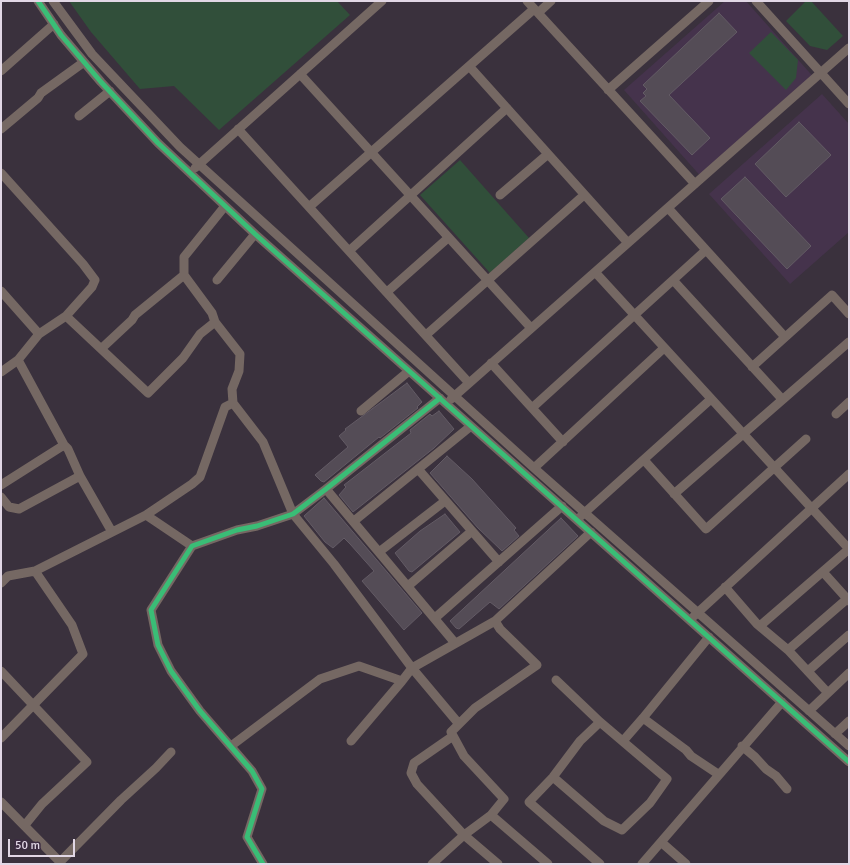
<!DOCTYPE html>
<style>
body{margin:0}
#map{position:relative;width:850px;height:865px;overflow:hidden;background:#3a313d;font-family:Signika,sans-serif}
canvas{display:block}
.frame{position:absolute;inset:0;border:2px solid #e1d7e5;pointer-events:none}
.scale{position:absolute;left:8px;top:839px;width:67px;height:18px;box-sizing:border-box;border:2px solid #e1d7e5;border-top:0;padding-left:5px;font-size:12px;line-height:14px;white-space:nowrap;color:#e1d7e5;-webkit-text-stroke:3px #3c2c42;paint-order:stroke}
</style>
<div id="map">
<canvas width="850" height="865"></canvas>
<div class="frame"></div>
<div class="scale">50 m</div>
</div>
<script>
const ctx = document.querySelector('canvas').getContext('2d');
ctx.lineJoin = 'round';
function fill(path, color) { ctx.fillStyle = color; ctx.fill(path, 'evenodd'); }
const shape = rows => new Path2D(rows.map(r => 'M' + r).join(''));
function trace(path, color, width, dash) { ctx.strokeStyle = color; ctx.lineWidth = width; ctx.lineCap = dash ? 'butt' : 'round'; ctx.setLineDash(dash || []); ctx.stroke(path); }
fill(shape([
 [725,1,746,1,817,81,704,180,624,90],
 [822,94,849,124,849,232,790,284,709,194]
]), '#45334c');
fill(shape([
 [69,1,337,1,350,15,219,130,174,86,140,89,91,32],
 [806,1,811,1,843,36,827,50,810,46,786,21],
 [771,32,798,60,796,78,786,90,749,53],
 [460,160,529,238,490,273,420,195]
]), '#314f3a');
const building = shape([
 [719,13,737,32,669,95,710,138,692,155,640,101,646,96,643,93,647,89,643,85,719,13],
 [799,122,831,155,786,197,755,164,799,122],
 [745,177,811,246,787,269,721,199,745,177],
 [407,383,422,402,417,407,418,408,380,438,379,437,324,482,321,481,315,475,348,447,339,436,346,430,345,429,407,383],
 [439,411,454,429,434,448,353,512,339,495,346,487,344,485,411,433,410,430,430,414,432,416,439,411],
 [447,456,472,479,516,528,514,530,519,536,502,551,478,528,430,473,447,456],
 [324,498,422,613,404,630,362,581,374,571,350,544,344,538,333,548,325,542,304,516,324,498],
 [445,514,460,532,412,572,409,571,395,553,420,531,445,514],
 [561,518,578,536,499,609,490,602,459,629,456,628,450,621,561,518]
]);
fill(building, '#544c56');
trace(building, '#635b65', 1);
trace(shape([
 [38,1,61,35,101,82,158,143,255,234,849,762],
 [53,1,92,54,180,147,534,468,849,746],
 [527,1,695,184],
 [756,1,849,104],
 [538,13,551,1],
 [469,66,628,243],
 [1,71,54,24],
 [300,74,531,328],
 [608,90,709,1],
 [79,116,110,91],
 [1,129,38,98,41,93,84,62],
 [238,129,469,383],
 [195,168,382,1],
 [1,173,83,264,95,280,92,287,66,316,39,334,18,360,1,372],
 [500,195,548,154],
 [225,206,184,257,184,275,212,313,215,322,240,354,239,371,232,389,233,403,263,442,293,514,334,564,412,668,459,724],
 [309,207,534,9],
 [668,208,785,337],
 [349,251,507,108],
 [595,272,849,549],
 [217,280,255,234],
 [673,280,782,399],
 [1,291,39,334],
 [387,292,448,238],
 [66,316,148,393,183,358,200,334,215,322],
 [426,335,584,195],
 [102,348,132,320,135,315,184,275],
 [18,360,64,445,68,449,80,476,112,532],
 [491,363,563,442],
 [752,367,832,295,849,314],
 [451,399,849,48],
 [532,408,706,250],
 [361,411,409,371],
 [836,414,849,402],
 [644,460,706,529,806,439],
 [534,468,664,348],
 [418,469,499,562],
 [1,485,64,445],
 [326,489,455,643],
 [674,494,849,342],
 [1,497,9,507,19,509,80,476],
 [146,515,192,546],
 [581,516,711,399],
 [354,521,471,426],
 [379,552,445,501],
 [35,571,146,515,192,484,200,477,225,407,233,403],
 [823,572,849,601],
 [1,583,8,576,35,571,72,625,83,654,1,738],
 [408,586,472,531],
 [725,587,757,624,788,650,828,693],
 [694,616,849,474],
 [435,618,562,506],
 [761,625,849,549],
 [788,650,847,599],
 [1,671,87,762,42,804,25,825],
 [808,671,849,635],
 [809,711,849,673],
 [643,718,686,750,691,756,718,774],
 [600,722,580,741,553,777,529,802,600,864],
 [835,734,849,721],
 [453,736,414,763,411,773,417,784,464,835,498,864],
 [351,741,402,681],
 [623,741,643,718,709,637],
 [231,746,320,679,359,666,402,681,412,668,495,621],
 [742,746,755,757,766,769,776,776,787,789],
 [553,777,604,821,622,830,650,803,667,779,600,722,556,680],
 [1,802,60,862,121,800,156,768,171,752],
 [491,815,548,864],
 [661,842,686,864],
 [263,864,247,837,262,789,252,771,200,711,171,671,158,645,151,610,192,546,237,530,257,526,293,514,326,489,440,398],
 [432,864,464,835,491,815,504,799,464,756,451,732,475,708,537,665,500,629,495,621,591,532],
 [642,864,782,702]
]), '#756863', 9);
trace(shape([
 [38,1,61,35,101,82,158,143,255,234,849,762],
 [263,864,247,837,262,789,252,771,200,711,171,671,158,645,151,610,192,546,237,530,257,526,293,514,326,489,440,398]
]), '#3abd76', 5);
</script>
